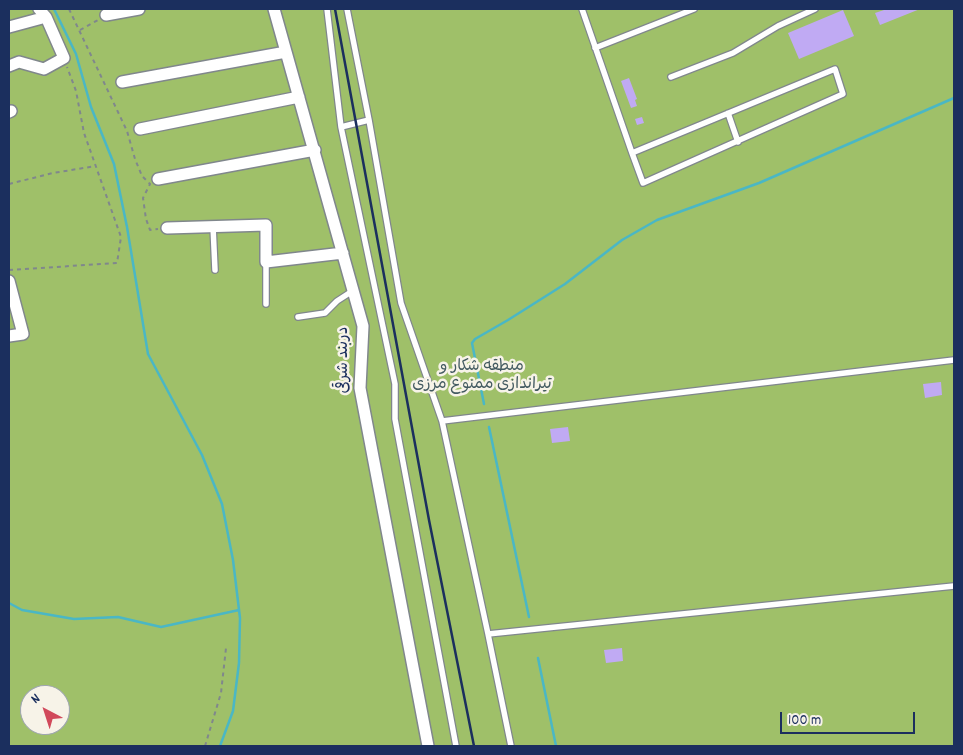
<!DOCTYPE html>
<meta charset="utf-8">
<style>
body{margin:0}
#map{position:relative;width:963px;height:755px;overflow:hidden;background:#e6dfbb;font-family:Dekko,sans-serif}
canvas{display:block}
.frame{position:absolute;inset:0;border:10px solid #1b2f5e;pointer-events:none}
.north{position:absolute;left:20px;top:685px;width:50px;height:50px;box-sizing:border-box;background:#f7f3e8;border:1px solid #9fa5b1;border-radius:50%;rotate:320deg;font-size:14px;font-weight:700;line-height:20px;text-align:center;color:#1b2f5e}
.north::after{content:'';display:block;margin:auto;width:18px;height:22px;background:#d1495b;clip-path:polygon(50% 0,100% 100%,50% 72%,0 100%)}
.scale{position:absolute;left:780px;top:712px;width:135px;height:22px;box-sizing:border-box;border:2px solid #1b2f5e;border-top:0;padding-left:6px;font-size:15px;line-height:18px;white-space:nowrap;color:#1b2f5e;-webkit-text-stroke:4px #f7f3e8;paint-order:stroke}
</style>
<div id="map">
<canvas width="963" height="755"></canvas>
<div class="frame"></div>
<div class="north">N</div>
<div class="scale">100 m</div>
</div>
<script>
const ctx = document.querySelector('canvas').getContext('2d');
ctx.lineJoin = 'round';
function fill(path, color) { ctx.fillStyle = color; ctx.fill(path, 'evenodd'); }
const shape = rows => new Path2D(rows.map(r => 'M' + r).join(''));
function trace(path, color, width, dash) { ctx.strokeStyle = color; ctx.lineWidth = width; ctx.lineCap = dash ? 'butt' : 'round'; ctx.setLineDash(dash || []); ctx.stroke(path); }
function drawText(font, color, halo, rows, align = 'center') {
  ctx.font = font + ' Dekko,"Playpen Sans Arabic",sans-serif'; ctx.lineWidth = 5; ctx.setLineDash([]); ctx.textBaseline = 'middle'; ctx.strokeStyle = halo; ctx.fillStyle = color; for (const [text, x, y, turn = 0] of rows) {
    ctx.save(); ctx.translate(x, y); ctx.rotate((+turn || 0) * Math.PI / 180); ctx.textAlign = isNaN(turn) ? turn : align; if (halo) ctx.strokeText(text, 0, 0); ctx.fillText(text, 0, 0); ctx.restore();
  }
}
fill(shape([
 [9,9,954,9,954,746,9,746],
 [30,695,60,695,60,725,30,725]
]), '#9fc069');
trace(shape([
 [54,9,76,54,91,107,114,164,127,227,148,354,202,455,222,504,233,560,240,618,239,663,233,711,220,746],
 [484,404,472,343,475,339,508,320,565,284,622,240,657,220,759,183,954,98],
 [489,427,529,617],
 [9,603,22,610,74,619,118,617,161,627,239,610],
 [538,658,556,746]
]), '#4ab7c5', 2.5);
fill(shape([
 [887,9,920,9,880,25,875,13],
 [843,10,854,36,799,59,788,33],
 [629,78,637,99,635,100,637,106,631,108,621,81],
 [642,117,644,123,637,125,635,119],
 [941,382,942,395,925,398,923,384],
 [568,427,570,441,552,443,550,429],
 [622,648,623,661,606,663,604,650]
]), '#c0aaf3');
const service = shape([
 [327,9,341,127,395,384,395,419,456,746],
 [347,9,369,120,401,303,442,421],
 [582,9,632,153,643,183,843,94,835,69,632,153],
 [595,48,694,9],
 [671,77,733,53,778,26,815,9],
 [728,113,738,142],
 [341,127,369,120],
 [213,226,215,270],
 [266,304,266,262],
 [298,317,325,313,337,301,354,290],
 [488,634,442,421,954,360],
 [511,746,488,634,954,586]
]);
const minor = shape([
 [274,9,363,326,360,388,428,746],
 [106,15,139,9],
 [9,27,46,17],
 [9,66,19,62,44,69,64,58,46,17,39,9],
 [122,82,286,52],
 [9,112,11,111],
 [140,129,299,97],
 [158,179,315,150],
 [167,228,266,225,266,262,343,253],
 [9,281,23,334,9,336]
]);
trace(service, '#80878c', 8);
trace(minor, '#80878c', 14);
trace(shape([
 [69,9,127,131,135,159,142,176,150,184,143,198,146,219,150,230,158,229],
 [80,30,98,20],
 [9,184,53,173,96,166],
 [9,270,117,263,121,237,84,133,76,91,67,67],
 [205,746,221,693,226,648]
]), '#80878c', 2, [4, 4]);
trace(service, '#fff', 5.5);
trace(minor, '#fff', 11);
trace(shape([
 [335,9,429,520,474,746]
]), '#1b2f5e', 2.5);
drawText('16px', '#1b2f5e', '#f7f3e8', [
 ["دربند شرقی",345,360,-90]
]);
drawText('16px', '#435a61', '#f7f3e8', [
 ["منطقه شکار و",482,368],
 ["تیراندازی ممنوع مرزی",482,386]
]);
</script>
